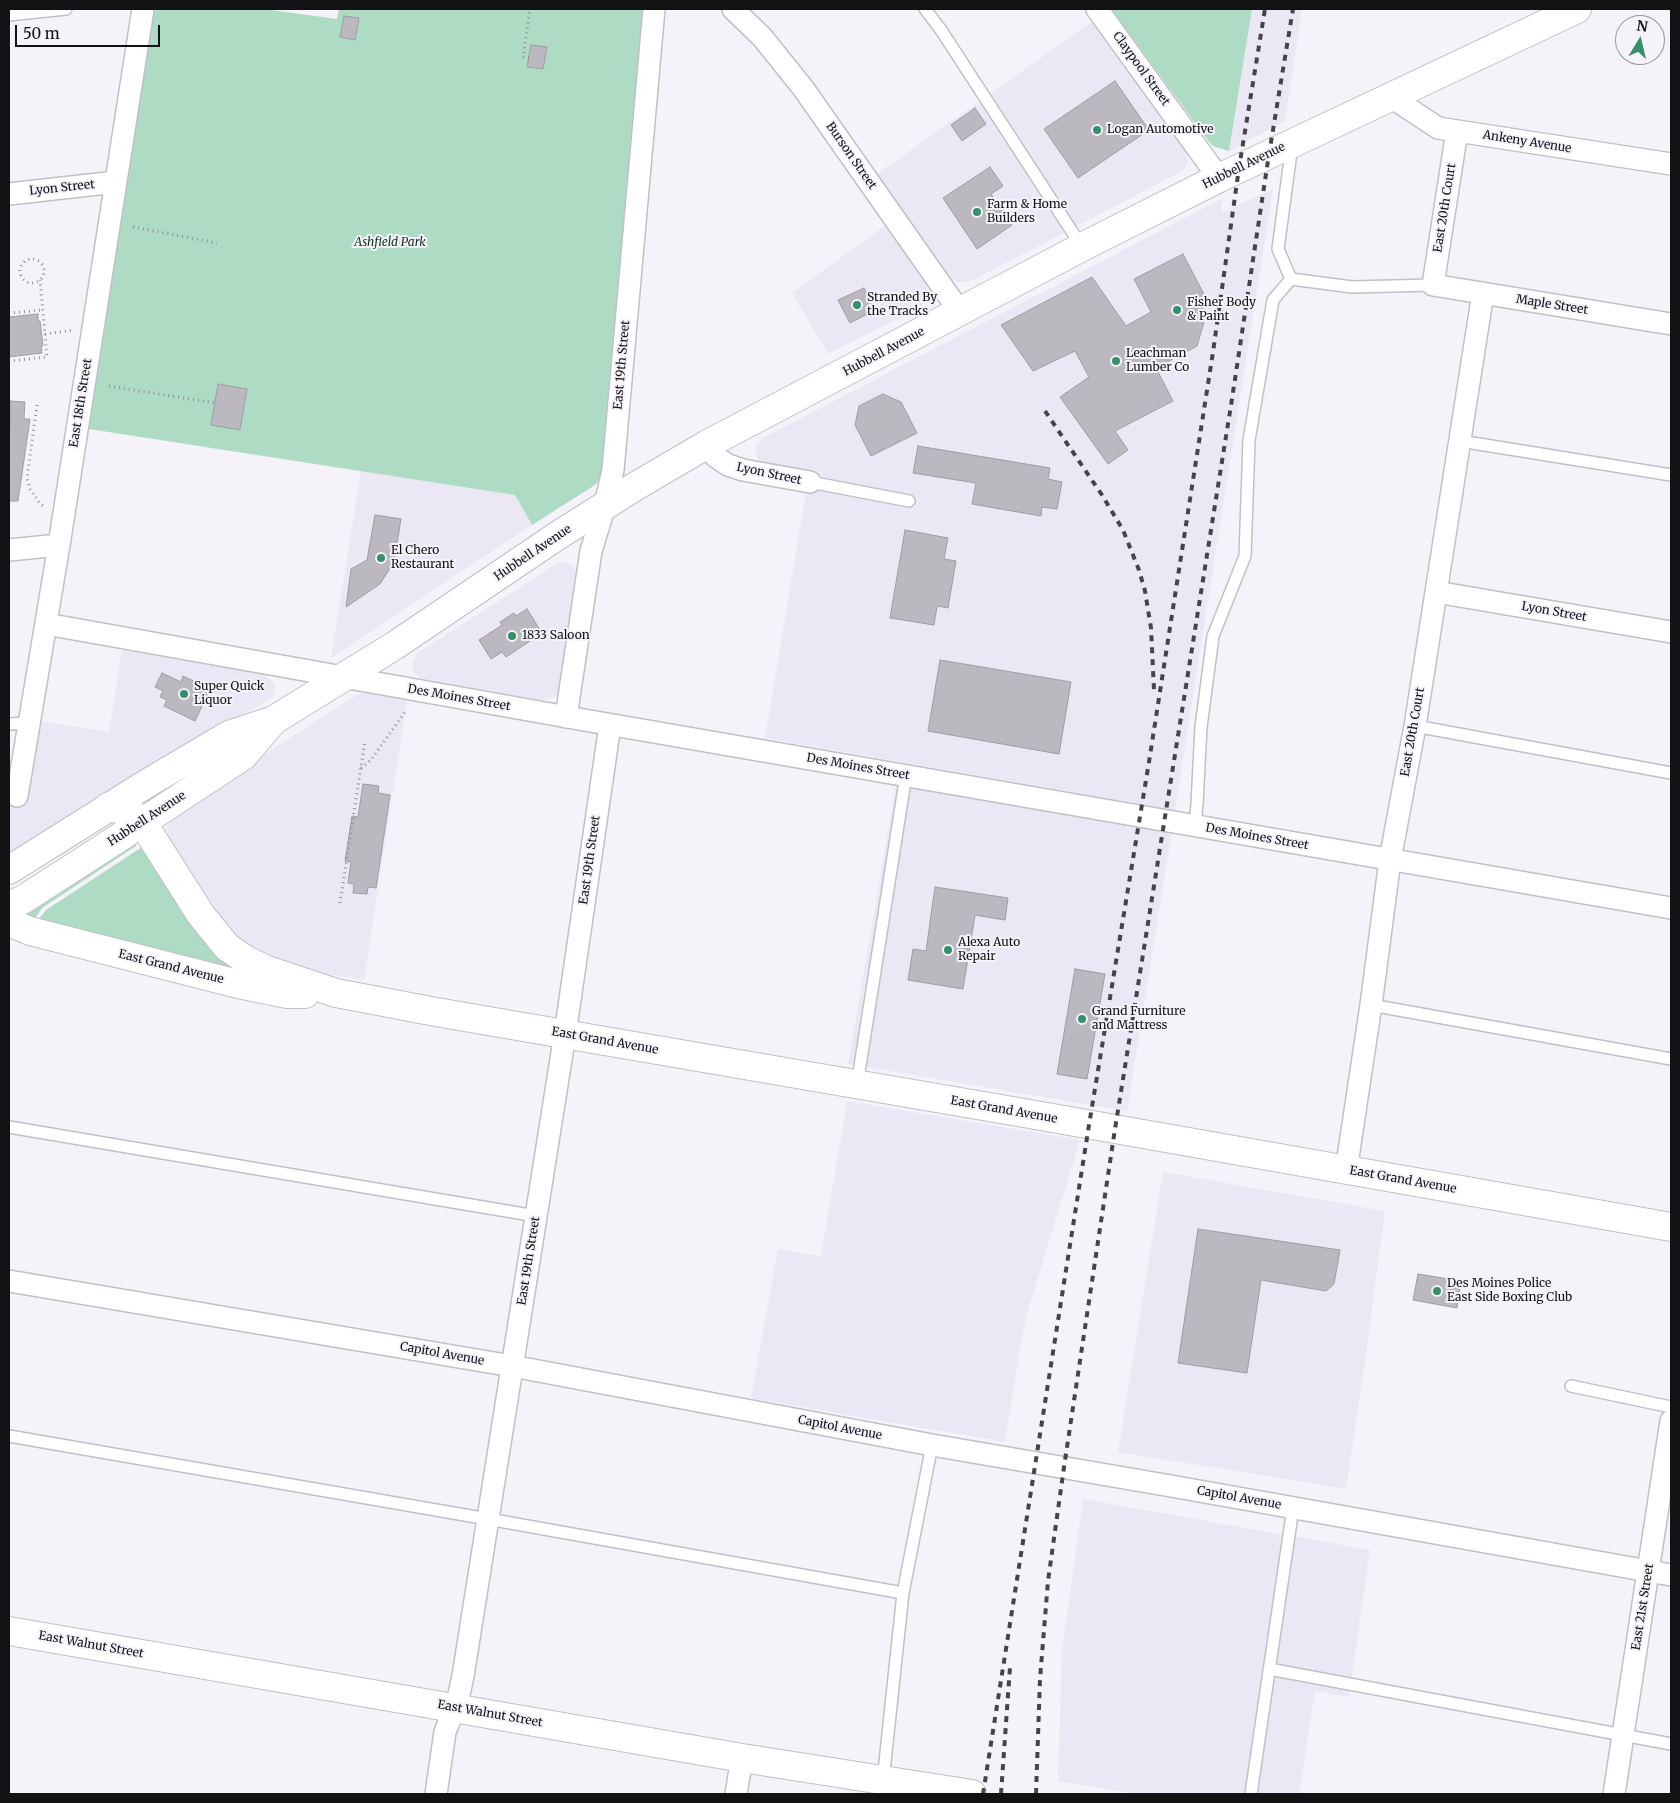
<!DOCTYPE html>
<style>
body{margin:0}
#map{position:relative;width:1680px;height:1803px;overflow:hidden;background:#f5f3f9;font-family:Merriweather,serif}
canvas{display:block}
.frame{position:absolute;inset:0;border:10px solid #121113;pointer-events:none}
.north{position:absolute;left:1615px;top:15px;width:50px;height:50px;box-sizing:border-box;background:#f5f3f9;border:1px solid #9a999d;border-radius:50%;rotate:9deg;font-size:14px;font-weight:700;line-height:20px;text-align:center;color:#121113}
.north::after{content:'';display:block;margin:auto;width:18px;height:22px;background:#349169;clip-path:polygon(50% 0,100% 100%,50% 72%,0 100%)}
.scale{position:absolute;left:15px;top:25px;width:145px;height:22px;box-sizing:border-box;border:2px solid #121113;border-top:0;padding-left:6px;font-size:15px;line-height:18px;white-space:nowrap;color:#121113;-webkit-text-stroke:4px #f5f3f9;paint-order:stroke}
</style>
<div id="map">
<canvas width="1680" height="1803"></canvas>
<div class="frame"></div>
<div class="north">N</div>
<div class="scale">50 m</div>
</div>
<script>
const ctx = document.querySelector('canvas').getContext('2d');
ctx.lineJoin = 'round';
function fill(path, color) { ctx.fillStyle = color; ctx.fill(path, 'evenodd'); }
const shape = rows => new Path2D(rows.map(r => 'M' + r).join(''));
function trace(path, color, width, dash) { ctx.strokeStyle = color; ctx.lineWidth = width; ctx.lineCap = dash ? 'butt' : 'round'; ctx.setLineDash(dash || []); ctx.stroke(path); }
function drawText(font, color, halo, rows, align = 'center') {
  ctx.font = font + ' Merriweather,serif'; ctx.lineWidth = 4; ctx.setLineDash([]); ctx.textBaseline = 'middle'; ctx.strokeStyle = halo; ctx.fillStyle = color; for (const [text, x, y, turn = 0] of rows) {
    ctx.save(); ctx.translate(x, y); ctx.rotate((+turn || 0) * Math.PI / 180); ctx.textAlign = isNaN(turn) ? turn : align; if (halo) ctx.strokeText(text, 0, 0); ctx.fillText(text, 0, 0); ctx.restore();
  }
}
fill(shape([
 [1252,9,1302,9,1285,121,1229,151],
 [1094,20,1181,142,1187,152,1188,161,1185,168,1179,173,969,282,956,282,947,274,876,175],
 [1273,189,1175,810,765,738,809,473,765,464,758,459,755,449,757,443,763,438,1223,198,1221,213],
 [886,225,927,284,928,296,921,307,828,354,792,293],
 [361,471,515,495,532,525,331,658],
 [559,562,571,564,574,567,577,577,559,690,557,695,553,698,542,700,423,679,414,673,412,670,413,661,418,653],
 [122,650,264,675,270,679,275,685,275,690,273,696,265,702,133,777,9,855,9,794,28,796,39,721,109,732],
 [362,693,407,700,364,980,301,970,264,957,228,932,169,844,167,827,170,822,183,811,262,756,357,695],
 [896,785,1172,831,1127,1111,848,1064],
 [847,1101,1080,1140,1027,1314,1020,1349,1005,1442,751,1398,778,1249,821,1256],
 [1163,1172,1385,1211,1365,1361,1346,1489,1118,1452],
 [1083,1499,1370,1550,1349,1697,1315,1691,1299,1794,1139,1794,1058,1781,1062,1651]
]), '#ece7f4');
fill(shape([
 [154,9,264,9,337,19,339,9,643,9,602,473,599,480,595,485,532,525,515,495,89,429],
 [1111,9,1252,9,1229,151,1215,147,1210,143],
 [136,844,136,846,42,908,36,917,30,921,26,914,27,912,131,845],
 [142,847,251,974,38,920,46,910]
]), '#aedbc3');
const building = shape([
 [344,16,359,18,355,40,340,37,344,16],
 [531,45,547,47,543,69,527,67,531,45],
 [1115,81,1149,130,1078,178,1044,129,1115,81],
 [975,108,986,124,962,141,951,125,975,108],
 [990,167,1003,186,991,194,1012,225,977,249,943,198,990,167],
 [1183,254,1208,302,1201,305,1206,315,1197,346,1156,368,1173,401,1115,431,1128,450,1108,464,1060,397,1089,377,1075,351,1033,371,1001,325,1092,277,1126,326,1151,312,1134,279,1183,254],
 [864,288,875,310,850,323,838,300,864,288],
 [38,314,38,321,40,321,43,346,41,346,42,353,9,357,9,317,38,314],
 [218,384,247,389,240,430,211,425,218,384],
 [883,394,901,402,917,433,871,456,855,425,859,406,883,394],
 [10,401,25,402,24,419,30,419,18,501,9,501,10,401],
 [918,446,1050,468,1048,479,1062,482,1057,509,1042,507,1041,516,972,504,976,483,913,473,918,446],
 [375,515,401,519,394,562,380,584,346,607,351,569,367,560,375,515],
 [905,530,948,538,944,559,956,561,948,608,937,606,934,625,890,618,905,530],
 [527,609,542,633,506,657,502,652,491,659,479,640,502,625,500,622,514,613,516,616,527,609],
 [940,660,1071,682,1059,754,928,731,940,660],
 [162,673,181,682,183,676,210,689,195,721,164,706,167,700,160,697,163,691,155,687,162,673],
 [363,784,379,786,378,793,390,795,376,888,368,887,367,894,353,893,354,884,348,883,351,862,345,861,352,816,358,817,363,784],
 [935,887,1008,898,1005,920,975,915,963,989,908,980,913,949,926,951,935,887],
 [1075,969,1105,974,1087,1079,1057,1074,1075,969],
 [1198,1229,1340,1250,1334,1284,1326,1291,1261,1280,1247,1373,1178,1363,1198,1229],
 [1418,1274,1461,1281,1457,1308,1413,1300,1418,1274]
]);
fill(building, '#bbb8bf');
trace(building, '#9f9da3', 1);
const service = shape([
 [925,9,941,30,1082,247],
 [9,15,66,9],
 [1292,145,1278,249,1291,279,1352,287,1433,285],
 [1460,441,1671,475],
 [810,482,909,501],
 [9,724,29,723],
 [1415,726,1671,773],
 [1195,826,1197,804,1201,727,1213,636,1245,556,1249,440,1273,300,1291,279],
 [1371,1005,1671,1059],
 [857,1085,906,775],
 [9,1127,536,1216],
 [1571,1386,1671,1407],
 [9,1436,488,1519,903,1593],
 [1269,1669,1671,1744],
 [883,1781,903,1593,932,1445],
 [1251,1794,1293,1508]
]);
const minor = shape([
 [733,9,762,37,803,88,960,312],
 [1097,9,1219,178],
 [1391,97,1438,128,1671,164],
 [1457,131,1433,285,1671,324],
 [9,194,116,182],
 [706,445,716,457,728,465,743,470,810,482],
 [9,550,59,545],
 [1436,592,1671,632],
 [46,624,590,721,1671,908],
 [566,717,591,551,605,505,613,470,654,9],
 [17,796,59,545,143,9],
 [1346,1171,1371,1005,1390,860,1415,726,1483,293],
 [9,1281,512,1366,932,1445,1171,1486,1671,1575],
 [436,1794,445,1732,458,1699,463,1676,565,1034,610,725],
 [736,1794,742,1758],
 [1614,1794,1671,1421]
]);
const tertiary = shape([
 [108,807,123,810,134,815,142,822,201,915,227,947,246,960,267,970,336,993,436,1012,1024,1113,1671,1227],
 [9,922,30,931,238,984,287,994,305,994],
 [9,1631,742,1758,972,1794]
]);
const secondary = shape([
 [9,870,146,784,229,735,274,720,394,646,557,536,636,486,706,445,1082,247,1219,178,1577,9],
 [9,906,24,899,111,843,243,756,274,720]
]);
trace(service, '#c2bfc6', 14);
trace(minor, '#c2bfc6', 24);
trace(tertiary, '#c2bfc6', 30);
trace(secondary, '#c2bfc6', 30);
trace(shape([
 [529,58,523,57,530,9],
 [133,227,217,243],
 '20 271a12 12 0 1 1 24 0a12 12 0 1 1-24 0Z',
 [9,313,43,310],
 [45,334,74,330],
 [9,361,47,357,40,280],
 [109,386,215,403],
 [37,405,27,478,30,489,39,502,45,508],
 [361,768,371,760,405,712],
 [340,903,365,741]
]), '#918f94', 3, [1, 4]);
trace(service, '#fff', 11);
trace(minor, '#fff', 21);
trace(tertiary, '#fff', 28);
trace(secondary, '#fff', 28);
trace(shape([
 [1045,411,1102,495,1123,530,1139,570,1145,591,1151,628,1154,690],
 [983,1794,1089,1125,1149,762,1213,352,1239,168,1265,9],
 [1001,1794,1010,1667],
 [1036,1794,1040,1679,1048,1581,1064,1467,1115,1129,1232,399,1269,154,1293,9]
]), '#464447', 4, [6, 6]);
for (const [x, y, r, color] of [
 [1097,130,5,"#349169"],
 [977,212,5,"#349169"],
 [857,305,5,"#349169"],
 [1177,310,5,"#349169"],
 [1116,361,5,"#349169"],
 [381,558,5,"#349169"],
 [512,636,5,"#349169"],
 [184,694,5,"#349169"],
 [948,950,5,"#349169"],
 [1082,1019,5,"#349169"],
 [1437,1291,5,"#349169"]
]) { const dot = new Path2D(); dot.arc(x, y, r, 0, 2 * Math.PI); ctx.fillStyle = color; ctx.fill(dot); trace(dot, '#f5f3f9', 2); }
drawText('12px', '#121113', '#f5f3f9', [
 ["Claypool Street",1141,69,54],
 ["Ankeny Avenue",1527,142,9],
 ["Burson Street",851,156,55],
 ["Hubbell Avenue",1244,166,-26],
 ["Lyon Street",62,188,-6],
 ["East 20th Court",1445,208,-81],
 ["Maple Street",1552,305,9],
 ["Hubbell Avenue",884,352,-28],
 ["East 19th Street",622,365,-85],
 ["East 18th Street",81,403,-81],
 ["Lyon Street",769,474,12],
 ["Hubbell Avenue",533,553,-34],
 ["Lyon Street",1554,612,10],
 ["Des Moines Street",459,698,10],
 ["East 20th Court",1413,732,-80],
 ["Des Moines Street",858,767,10],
 ["Hubbell Avenue",147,819,-33],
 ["Des Moines Street",1257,837,10],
 ["East 19th Street",590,860,-82],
 ["East Grand Avenue",171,967,14],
 ["East Grand Avenue",605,1041,10],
 ["East Grand Avenue",1004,1110,10],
 ["East Grand Avenue",1403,1180,10],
 ["East 19th Street",529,1261,-81],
 ["Capitol Avenue",442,1354,10],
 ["Capitol Avenue",840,1428,11],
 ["Capitol Avenue",1239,1498,10],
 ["East 21st Street",1643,1607,-81],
 ["East Walnut Street",91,1645,10],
 ["East Walnut Street",490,1714,10]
]);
drawText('12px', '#121113', '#f5f3f9', [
 ["Logan Automotive",1107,130],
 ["Farm & Home",987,205],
 ["Builders",987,219],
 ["Stranded By",867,298],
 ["the Tracks",867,312],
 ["Fisher Body",1187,303],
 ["& Paint",1187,317],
 ["Leachman",1126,354],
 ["Lumber Co",1126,368],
 ["El Chero",391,551],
 ["Restaurant",391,565],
 ["1833 Saloon",522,636],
 ["Super Quick",194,687],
 ["Liquor",194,701],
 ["Alexa Auto",958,943],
 ["Repair",958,957],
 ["Grand Furniture",1092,1012],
 ["and Mattress",1092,1026],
 ["Des Moines Police",1447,1284],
 ["East Side Boxing Club",1447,1298]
], 'left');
drawText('italic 12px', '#0f3122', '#f5f3f9', [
 ["Ashfield Park",390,243]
]);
</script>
